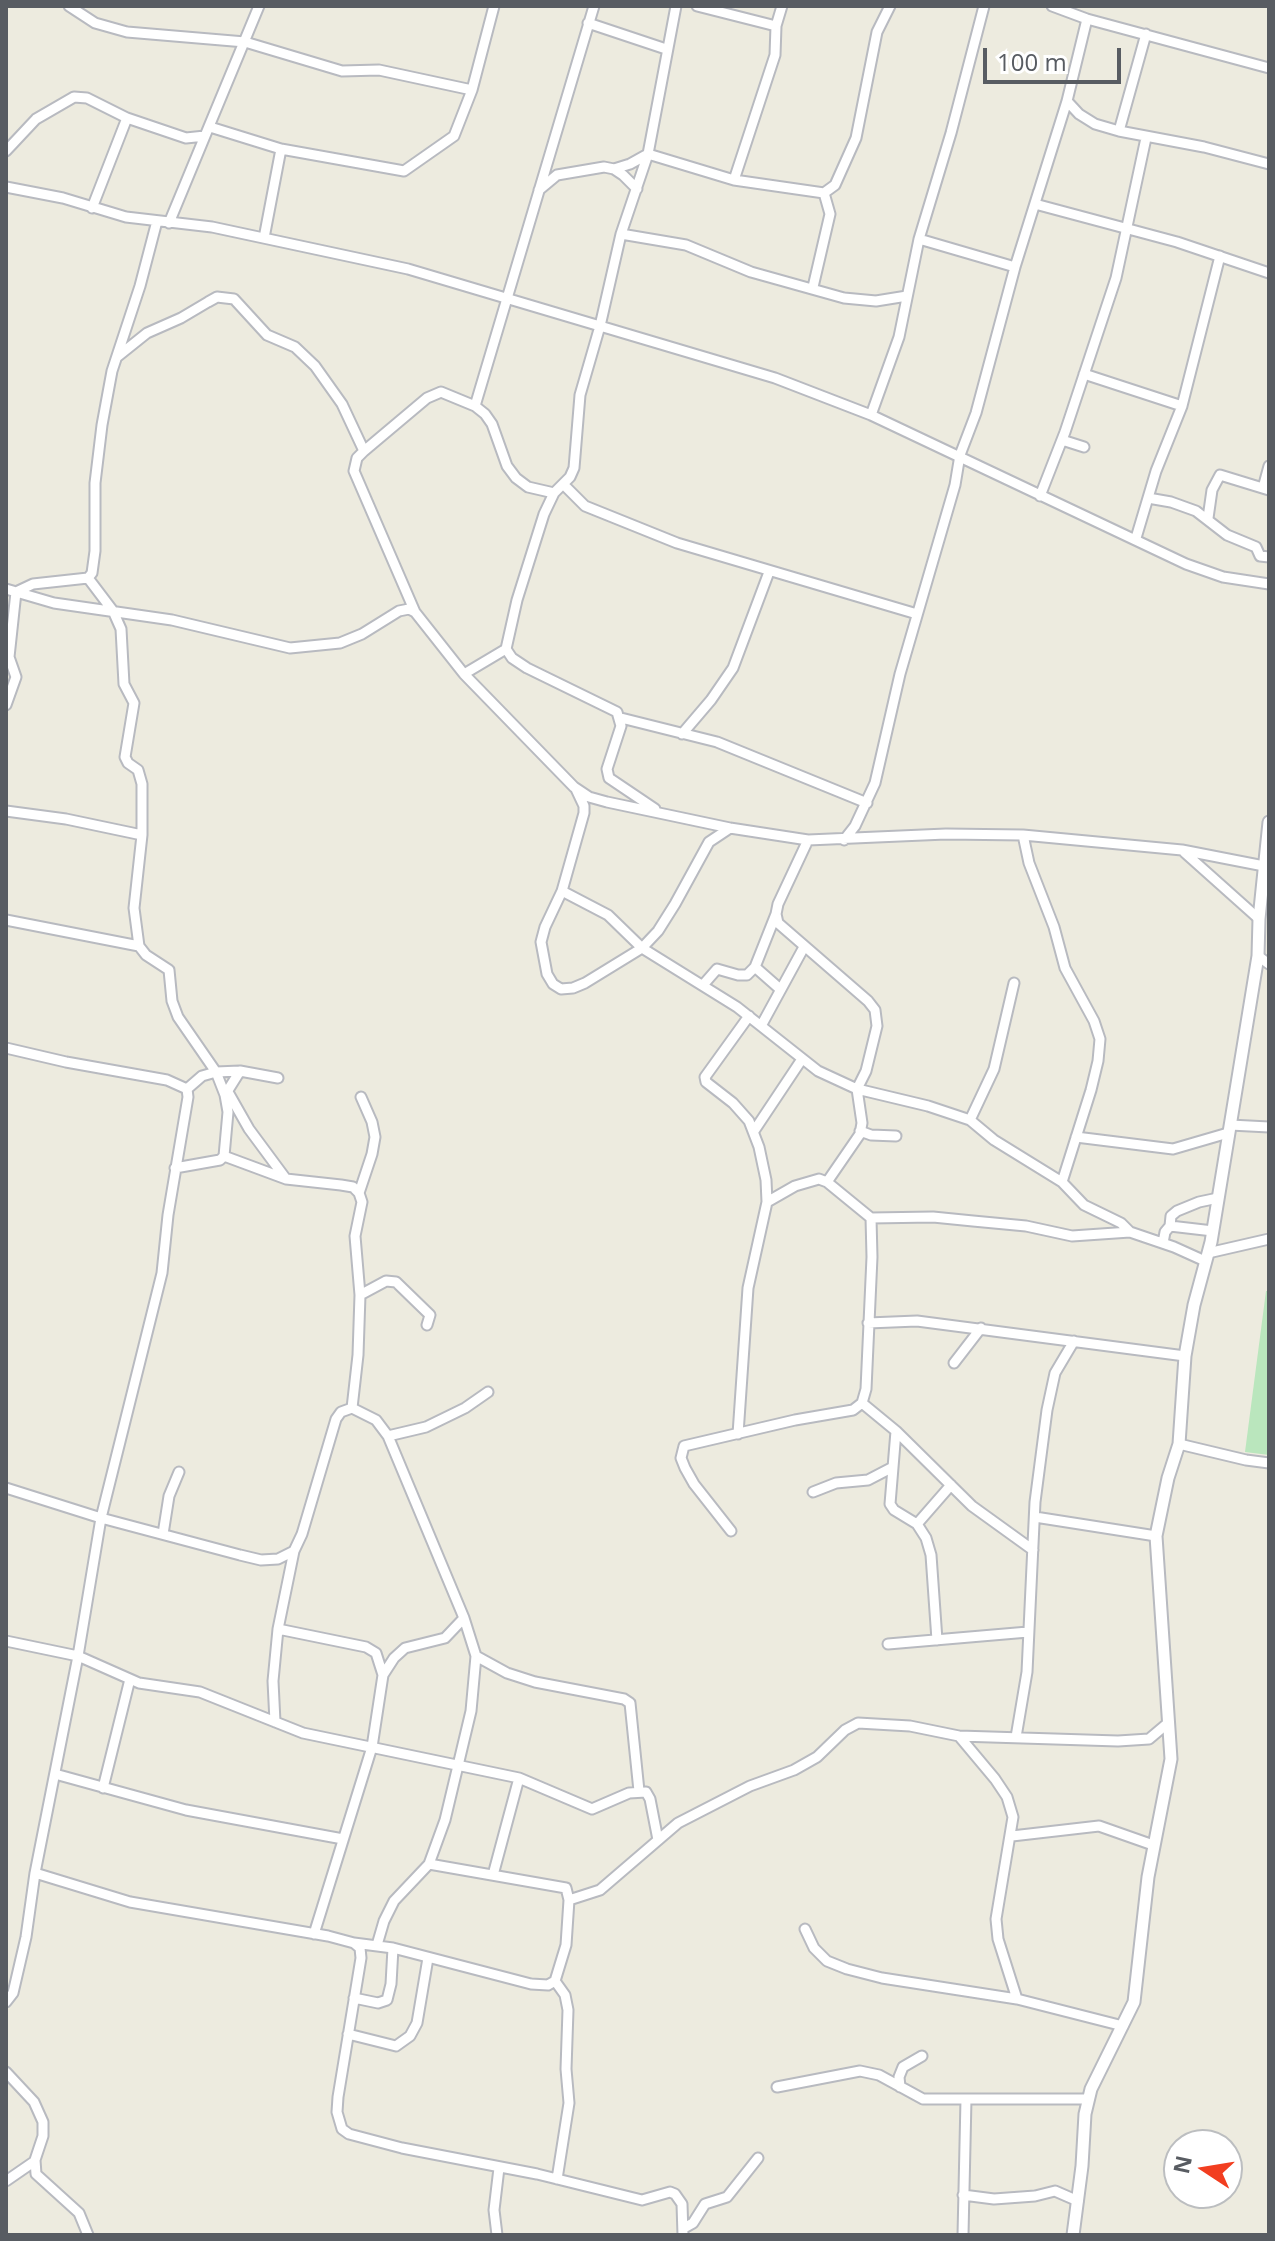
<!DOCTYPE html>
<style>
body{margin:0}
#map{position:relative;width:1275px;height:2241px;overflow:hidden;background:#edebdf;font-family:"Open Sans",sans-serif}
canvas{display:block}
.frame{position:absolute;inset:0;border:8px solid #585c62;pointer-events:none}
.north{position:absolute;left:1163px;top:2129px;width:80px;height:80px;box-sizing:border-box;background:#fff;border:2px solid #bcbec0;border-radius:50%;rotate:282deg;font-size:22px;font-weight:700;line-height:32px;text-align:center;color:#585c62}
.north::after{content:'';display:block;margin:auto;width:28px;height:36px;background:#f23e20;clip-path:polygon(50% 0,100% 100%,50% 72%,0 100%)}
.scale{position:absolute;left:983px;top:48px;width:138px;height:36px;box-sizing:border-box;border:4px solid #585c62;border-top:0;padding-left:10px;font-size:24px;line-height:28px;white-space:nowrap;color:#585c62;-webkit-text-stroke:6px #fff;paint-order:stroke}
</style>
<div id="map">
<canvas width="1275" height="2241"></canvas>
<div class="frame"></div>
<div class="north">N</div>
<div class="scale">100 m</div>
</div>
<script>
const ctx = document.querySelector('canvas').getContext('2d');
ctx.lineJoin = 'round';
function fill(path, color) { ctx.fillStyle = color; ctx.fill(path, 'evenodd'); }
const shape = rows => new Path2D(rows.map(r => 'M' + r).join(''));
function trace(path, color, width, dash) { ctx.strokeStyle = color; ctx.lineWidth = width; ctx.lineCap = dash ? 'butt' : 'round'; ctx.setLineDash(dash || []); ctx.stroke(path); }
fill(shape([
 [1266,1291,1269,1291,1269,1455,1245,1452]
]), '#bae6bd');
const minor = shape([
 [69,6,95,23,127,32,245,42,342,71,379,70,472,90],
 [697,6,776,26],
 [1052,6,1087,19,1269,68],
 [588,23,666,49],
 [1067,101,1079,114,1095,124,1119,131,1204,147,1269,164],
 [210,127,281,149,404,171,454,136,472,90,494,6],
 [1119,131,1146,34],
 [6,151,36,119,74,97,87,98,127,118,186,138,205,136,259,6],
 [614,169,630,164,648,154,734,180,824,193,835,185,856,138,877,32,890,6],
 [734,180,775,55,776,26,782,6],
 [6,187,63,198,126,217,212,227,408,269,775,378,871,415,1186,564,1223,577,1269,584],
 [539,190,557,175,604,167,614,169,623,175,637,189],
 [1035,204,1177,242,1269,273],
 [92,208,127,118],
 [169,223,205,136],
 [621,234,686,245,751,272,844,298,876,301,907,296],
 [264,238,281,149],
 [919,239,1015,267],
 [813,287,830,214,824,193],
 [117,357,147,333,181,318,208,302,217,297,234,299,267,335,295,347,315,366,342,404,364,451],
 [1084,374,1182,406],
 [475,406,594,6],
 [871,415,899,337,919,239,951,133,984,6],
 [1062,440,1084,447],
 [564,485,585,506,677,543,917,614],
 [1263,488,1269,466],
 [1040,496,1065,432,1116,278,1146,138],
 [1148,498,1171,502,1196,511,1227,535,1256,547,1260,556,1269,557],
 [1208,518,1212,490,1220,475,1269,490],
 [1136,538,1156,471,1182,406,1220,256],
 [88,578,113,611,121,629,124,684,134,703,125,757,128,763,138,770,142,784,142,835,134,908,139,946,146,955,169,970,172,1001,178,1017,216,1072,225,1095,228,1112,224,1156,220,1160,175,1168],
 [6,589,54,603,172,620,290,648,340,643,362,634,399,611,409,609,415,612,464,674,574,787,589,797,607,802,730,828,808,840,946,834,1023,835,1182,850,1264,866],
 [415,612,354,471,357,458,364,451,427,398,441,392,475,406,485,414,492,424,507,466,516,478,528,487,554,493],
 [464,674,506,649],
 [6,705,16,677,9,657,16,592,33,584,88,578,92,573,95,551,95,483,102,425,112,371,140,286,157,221],
 [621,718,717,742,867,803],
 [682,734,711,700,733,668,769,572],
 [576,789,584,806,584,813,562,891,545,927,541,942,547,974,553,984,561,989,573,988,585,983,642,948,658,931,675,904,709,842,730,828],
 [655,809,609,778,607,769,621,726,617,712,527,668,512,658,506,649,517,600,544,514,554,493,570,477,574,468,580,395,600,326,621,234,648,154,676,6],
 [6,811,66,819,142,835],
 [1023,835,1029,863,1054,927,1065,968,1094,1021,1100,1039,1098,1061,1091,1090,1062,1182],
 [808,840,778,904,776,914,778,923,868,1001,875,1010,877,1026,866,1071,857,1089,862,1123,860,1134,827,1182],
 [844,840,855,826,875,783,900,674,955,485,960,455,976,413,1015,267,1067,101,1087,19],
 [1184,852,1259,919],
 [562,891,608,915,642,948,737,1007,818,1071,857,1089,928,1106,970,1120,994,1140,1062,1182,1084,1205,1121,1223,1130,1232],
 [6,920,139,946],
 [1258,956,1269,964],
 [755,967,780,989],
 [703,985,717,969,738,975,747,975,755,967,776,914],
 [761,1026,804,947],
 [6,1048,66,1062,167,1080,187,1089,188,1097,168,1215,162,1273,101,1518,78,1656,35,1873,26,1937,13,1993,6,2002],
 [187,1089,202,1076,216,1072,240,1071,278,1078],
 [228,1092,249,1129,286,1179],
 [225,1095,240,1071],
 [970,1120,994,1069,1014,983],
 [1230,1125,1269,1127],
 [754,1131,802,1059],
 [860,1131,871,1135,896,1136],
 [1076,1137,1173,1149,1228,1133],
 [224,1156,286,1179,341,1185,353,1187,359,1193,362,1202,355,1236,360,1295,358,1355,352,1408],
 [359,1193,372,1154,375,1137,372,1122,361,1097],
 [871,1218,933,1217,973,1221,1026,1226,1072,1236,1130,1232,1174,1247,1205,1261],
 [1170,1226,1171,1216,1177,1211,1199,1202,1218,1198],
 [1163,1243,1165,1232,1170,1226,1213,1231],
 [1208,1253,1269,1239],
 [360,1295,386,1281,396,1282,430,1315,427,1325],
 [868,1323,917,1321,1185,1356],
 [954,1363,981,1328],
 [862,1403,896,1431,972,1506,1033,1550],
 [896,1431,890,1504,894,1510,917,1524,926,1538,931,1555,937,1640],
 [738,1434,748,1288,767,1202,766,1180,759,1147,749,1121,733,1103,706,1082,705,1077,749,1016],
 [388,1436,426,1427,465,1408,488,1392],
 [1179,1444,1246,1460,1269,1463],
 [6,1488,101,1518,240,1555,261,1560,278,1559,294,1551,302,1534,336,1419,341,1412,352,1408,376,1420,388,1436,464,1618,476,1656,471,1711,445,1820,429,1864,394,1901,384,1921,377,1945],
 [813,1492,836,1483,868,1480,893,1467],
 [1035,1517,1156,1536],
 [917,1524,951,1485],
 [731,1531,694,1484,685,1468,681,1458,684,1446,795,1420,853,1410,862,1403,866,1389,872,1257,871,1218,827,1182,819,1179,795,1186,767,1202],
 [163,1534,169,1496,179,1472],
 [278,1629,366,1647,376,1653,383,1675,372,1747,314,1934],
 [6,1641,78,1656,139,1683,200,1692,303,1733,519,1778,592,1809,629,1793,646,1792,650,1799,658,1840],
 [888,1644,1028,1632],
 [476,1656,507,1673,535,1682,624,1699,630,1703,639,1791],
 [383,1675,394,1658,405,1648,445,1638,464,1618],
 [275,1722,273,1681,278,1629,294,1551],
 [959,1736,995,1779,1007,1797,1013,1817,996,1919,998,1939,1017,1999],
 [1016,1737,1027,1672,1035,1502,1047,1410,1055,1373,1074,1341],
 [55,1774,186,1810,343,1839],
 [103,1788,130,1679],
 [1012,1836,1099,1826,1153,1845],
 [35,1873,130,1902,328,1936,354,1943,360,1948,361,1958,338,2097,337,2112,342,2129,349,2134,402,2148,537,2174,642,2200,670,2192,675,2194,682,2204,683,2235],
 [493,1875,519,1778],
 [569,1900,600,1890,678,1823,750,1786,794,1770,817,1757,845,1730,858,1723,910,1726,959,1736,1118,1741,1149,1739,1168,1723],
 [805,1929,814,1948,827,1961,847,1969,882,1978,1017,1999,1123,2026],
 [354,1943,393,1948,531,1984,548,1985,555,1981,566,1945,569,1900,566,1888,429,1864],
 [555,1981,565,1995,568,2010,566,2069,569,2103,557,2179],
 [354,1998,378,2003,387,2000,391,1984,393,1948],
 [348,2034,396,2046,410,2036,417,2023,428,1958],
 [6,2072,34,2102,43,2122,43,2136,35,2160,36,2174,79,2213,88,2235],
 [777,2087,860,2071,879,2075,923,2099,1088,2099],
 [900,2087,899,2077,903,2067,922,2056],
 [6,2181,35,2161],
 [963,2195,994,2199,1035,2196,1055,2191,1078,2201],
 [684,2228,693,2223,705,2204,727,2197,758,2158],
 [497,2235,494,2210,499,2168],
 [963,2235,966,2099]
]);
const tertiary = shape([
 [1073,2235,1082,2166,1085,2114,1091,2089,1134,2002,1148,1877,1171,1759,1156,1536,1168,1478,1179,1444,1185,1356,1194,1305,1211,1242,1258,956,1259,919,1269,822]
]);
trace(minor, '#b8bac0', 13);
trace(tertiary, '#b8bac0', 15);
trace(minor, '#fff', 9);
trace(tertiary, '#fff', 11);
</script>
